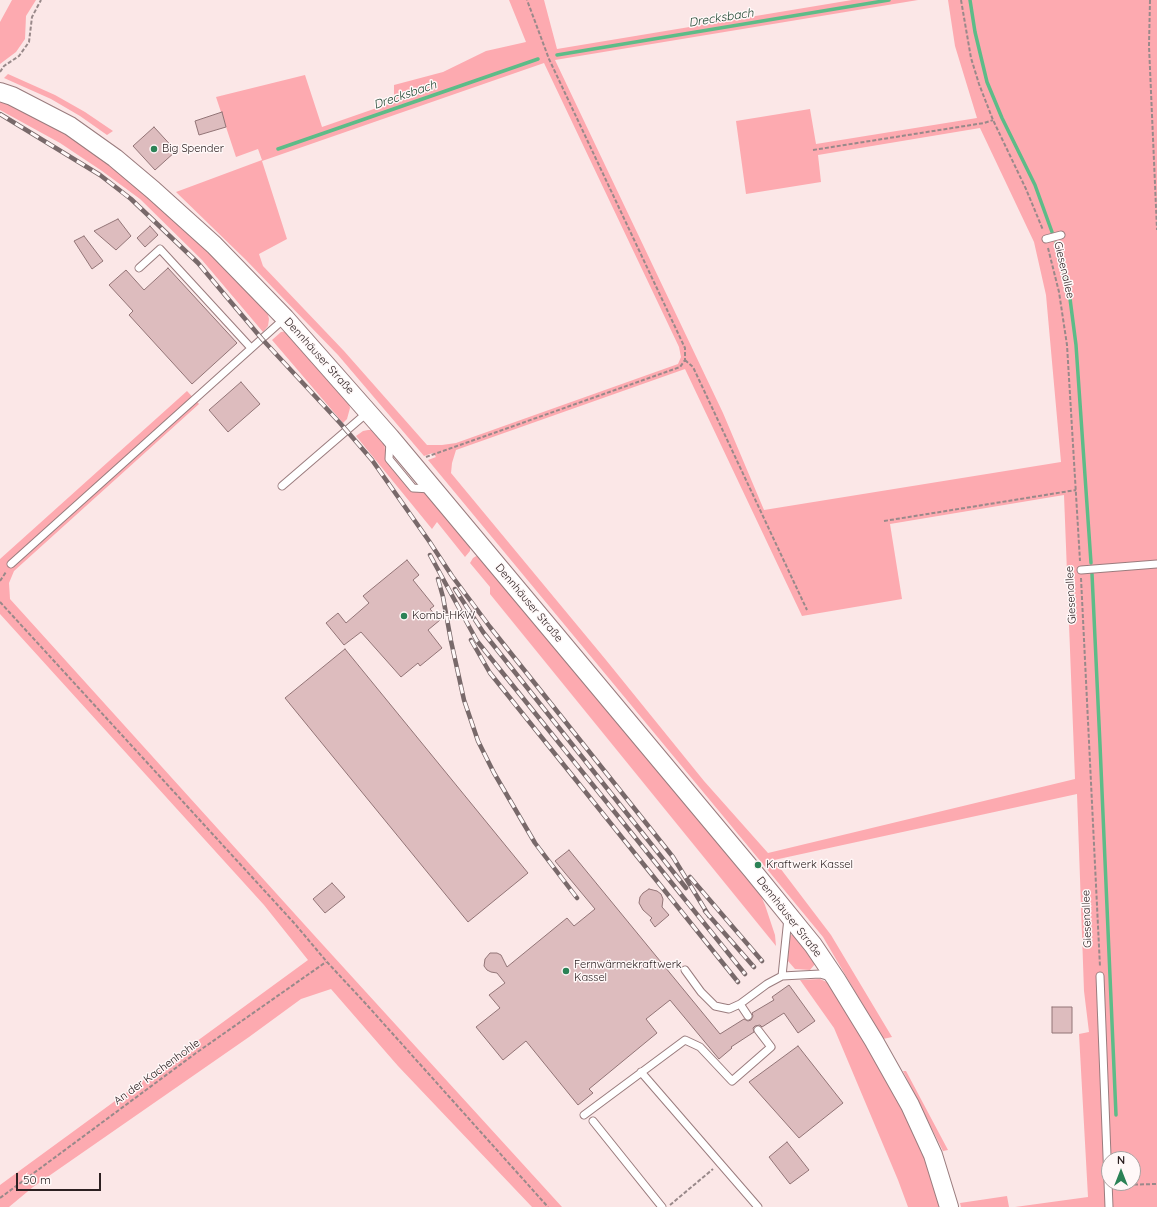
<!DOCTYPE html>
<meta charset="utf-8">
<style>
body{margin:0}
#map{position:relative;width:1157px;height:1207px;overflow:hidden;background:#fbe7e7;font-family:Quicksand,sans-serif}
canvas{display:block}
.north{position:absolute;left:1101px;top:1151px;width:40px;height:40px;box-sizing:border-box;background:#fff8f8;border:1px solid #aba2a2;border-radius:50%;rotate:0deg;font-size:11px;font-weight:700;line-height:16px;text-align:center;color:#2c2021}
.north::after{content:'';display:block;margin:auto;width:14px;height:18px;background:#2b8256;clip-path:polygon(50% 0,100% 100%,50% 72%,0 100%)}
.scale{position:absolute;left:16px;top:1173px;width:85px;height:18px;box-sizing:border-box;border:2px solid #2c2021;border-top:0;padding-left:5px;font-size:12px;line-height:14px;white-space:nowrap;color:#2c2021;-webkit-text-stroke:3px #fff8f8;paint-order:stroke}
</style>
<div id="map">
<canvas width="1157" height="1207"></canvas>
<div class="north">N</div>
<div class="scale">50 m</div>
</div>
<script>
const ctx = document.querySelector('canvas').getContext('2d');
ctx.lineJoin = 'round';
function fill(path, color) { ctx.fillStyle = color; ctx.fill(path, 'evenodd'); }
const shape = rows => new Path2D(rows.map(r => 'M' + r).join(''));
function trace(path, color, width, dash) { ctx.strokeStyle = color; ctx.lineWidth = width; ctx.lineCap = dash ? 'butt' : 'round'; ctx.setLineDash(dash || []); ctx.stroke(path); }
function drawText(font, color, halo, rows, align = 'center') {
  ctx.font = font + ' Quicksand,sans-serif'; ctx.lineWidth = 3; ctx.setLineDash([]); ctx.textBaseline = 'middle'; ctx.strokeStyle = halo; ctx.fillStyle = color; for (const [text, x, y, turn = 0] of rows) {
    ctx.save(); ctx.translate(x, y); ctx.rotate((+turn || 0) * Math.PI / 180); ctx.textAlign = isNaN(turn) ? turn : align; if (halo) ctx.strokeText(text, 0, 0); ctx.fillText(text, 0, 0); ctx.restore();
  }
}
fill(shape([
 [12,0,36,0,26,16,25,39,16,52,0,64,0,22],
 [509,0,544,0,557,49,852,0,918,0,555,60,723,413,764,510,1061,462,1046,295,1034,242,980,128,818,155,821,182,746,194,736,121,810,109,816,144,977,118,955,46,948,0,1157,0,1157,1207,1015,1207,1088,1197,1079,1034,1089,1032,1084,991,1077,794,774,860,831,935,892,1037,883,1039,823,937,757,857,428,460,436,457,433,453,424,456,338,355,246,260,176,192,262,160,258,149,236,157,216,97,305,75,322,127,394,102,394,85,443,72,486,51,526,42],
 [544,63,679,347,681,357,678,364,456,443,442,445,427,445,344,351,263,266,259,254,287,239,262,161],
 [685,369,802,616,902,599,890,524,1064,495,1075,779,768,853,704,781,606,660,451,473,452,463,456,450],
 [1109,1159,1133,1159,1133,1183,1109,1183],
 [8,74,55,95,85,112,113,131,107,135,80,116,51,99,4,78],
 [0,101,38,116,111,163,209,252,267,311,269,319,268,326,263,332,202,260,140,199,102,171,60,143,0,110],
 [288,331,348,400,350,408,347,419,343,423,272,340,281,332],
 [187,391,199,404,14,571,9,583,10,599,313,934,562,1207,532,1207,398,1066,331,989,301,999,249,1037,33,1187,9,1207,0,1207,0,1185,308,960,264,905,0,614,0,559],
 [368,430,373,430,384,440,386,461,411,491,430,494,470,541,470,551,465,557,437,522,432,529,356,436,363,431],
 [478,555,485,560,751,884,761,896,765,905,775,935,776,946,490,594,490,587,470,563,473,558],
 [796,933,815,964,810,970,795,969,788,961,789,936],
 [820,979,831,984,903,1109,926,1157,942,1207,908,1207,898,1180,834,1028,800,980],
 [903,1071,906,1071,948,1150,943,1151],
 [1007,1196,1009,1207,961,1207,960,1203]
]), '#fdaab0');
trace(shape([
 [970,0,975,32,987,82,1002,118,1035,185,1052,232],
 [557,55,889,0],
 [278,149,538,59],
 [1056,243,1069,291,1076,345,1091,563],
 [1092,574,1100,745,1116,1115]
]), '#5dbc88', 3.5);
const building = shape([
 [222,112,226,127,199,135,195,121,222,112],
 [154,127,176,151,155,170,133,146,154,127],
 [118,219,131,236,116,250,94,231,118,219],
 [150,226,158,235,145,247,137,238,150,226],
 [84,236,103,261,92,269,74,241,84,236],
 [168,268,237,343,192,384,129,315,133,311,109,285,126,270,144,290,168,268],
 [241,382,260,404,228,432,209,410,241,382],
 [407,560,419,575,413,580,434,606,430,609,440,620,428,630,442,648,420,666,418,663,401,677,361,632,344,645,326,623,338,613,346,623,369,603,363,596,407,560],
 [345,649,528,873,468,922,285,698,345,649],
 [569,850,720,1034,744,1019,748,1021,751,1020,753,1016,752,1013,774,1000,772,997,789,985,815,1021,798,1033,784,1013,762,1027,760,1025,755,1026,753,1028,754,1032,731,1047,732,1048,719,1059,670,1000,646,1019,657,1033,589,1089,593,1093,578,1105,526,1041,503,1060,476,1027,500,1008,489,995,505,983,497,973,491,972,487,970,484,966,485,959,490,953,497,953,501,955,507,967,567,918,574,926,595,909,555,861,569,850],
 [332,883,345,897,325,913,313,899,332,883],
 [649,889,657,891,661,894,663,899,662,907,669,915,655,927,650,920,652,918,643,910,639,903,640,897,643,893,649,889],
 [1052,1007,1072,1007,1072,1033,1052,1033,1052,1007],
 [798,1046,843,1103,799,1138,749,1082,798,1046],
 [787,1142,809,1170,790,1184,769,1157,787,1142]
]);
fill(building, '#ddbcbe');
trace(building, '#927476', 1);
const lane = shape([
 [1046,239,1061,235],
 [139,268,160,249,251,348],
 [390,441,389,459,413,488,431,489],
 [282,486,368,412],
 [11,564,285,318],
 [1081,570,1157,564],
 [685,970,701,992,715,1006,729,1009,740,1004,767,984,782,976,820,974,830,977],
 [782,976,788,918],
 [1100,976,1109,1207],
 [740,1004,748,1016],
 [641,1072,758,1207],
 [584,1115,685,1040,700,1047,732,1081,771,1047,758,1030],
 [593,1121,662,1207]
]);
const secondary = shape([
 [0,92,12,96,70,126,115,158,153,190,214,245,285,318,390,437,752,870,813,945,836,979,874,1041,910,1105,933,1155,949,1207]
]);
trace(lane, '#9a7c7e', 9);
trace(secondary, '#9a7c7e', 20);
trace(shape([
 [961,0,971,58,979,84,993,120,1026,189,1043,230],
 [1150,0,1149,46,1157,230],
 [0,72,4,66,19,56,29,42,32,17,41,0],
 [813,150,984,123,993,120],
 [1048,248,1059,292,1067,345,1080,561],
 [685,360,693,367,807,610],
 [426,457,680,367,685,360,685,348,549,59,527,0],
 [884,521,1076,490],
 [1081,578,1100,967],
 [0,581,6,572],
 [0,602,295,924,327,962,366,1004,548,1207],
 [1116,1185,1157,1184],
 [0,1198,196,1053,326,962],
 [670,1205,713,1169]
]), '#99898a', 2, [4, 2]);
trace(lane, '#fff', 7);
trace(secondary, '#fff', 18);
const rail = shape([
 [0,114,100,175,131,199,198,263,262,339,340,423,372,460,429,541,452,576,490,627,673,857,709,916],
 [430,555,477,641,745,974],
 [438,579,443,597,451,641,464,700,478,741,494,773,535,843,577,898],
 [455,589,483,632,686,888],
 [471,640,490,673,738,982],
 [690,877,762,961],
 [705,911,754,967]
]);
trace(rail, '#78696a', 4.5);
trace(rail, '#fff8f8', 3, [9]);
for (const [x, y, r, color] of [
 [154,149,4,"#2b8256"],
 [404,616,4,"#2b8256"],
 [758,865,4,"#2b8256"],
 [566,971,4,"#2b8256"]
]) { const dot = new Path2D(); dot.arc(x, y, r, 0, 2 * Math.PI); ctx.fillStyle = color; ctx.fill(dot); trace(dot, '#fff8f8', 1.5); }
drawText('11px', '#2c2021', '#fff8f8', [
 ["Big Spender",162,149],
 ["Kombi-HKW",412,616],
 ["Kraftwerk Kassel",766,865],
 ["Fernwärmekraftwerk",574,965],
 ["Kassel",574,978]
], 'left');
drawText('11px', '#2c2021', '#fff8f8', [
 ["Giesenallee",1064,270,77],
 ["Dennhäuser Straße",319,356,48],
 ["Giesenallee",1071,595,-93],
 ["Dennhäuser Straße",529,603,50],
 ["Dennhäuser Straße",789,917,52],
 ["Giesenallee",1087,919,-92],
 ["An der Kachenhohle",157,1072,-36]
]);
drawText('italic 12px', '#143d27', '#fff8f8', [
 ["Drecksbach",721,18,-9],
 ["Drecksbach",405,95,-19]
]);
</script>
